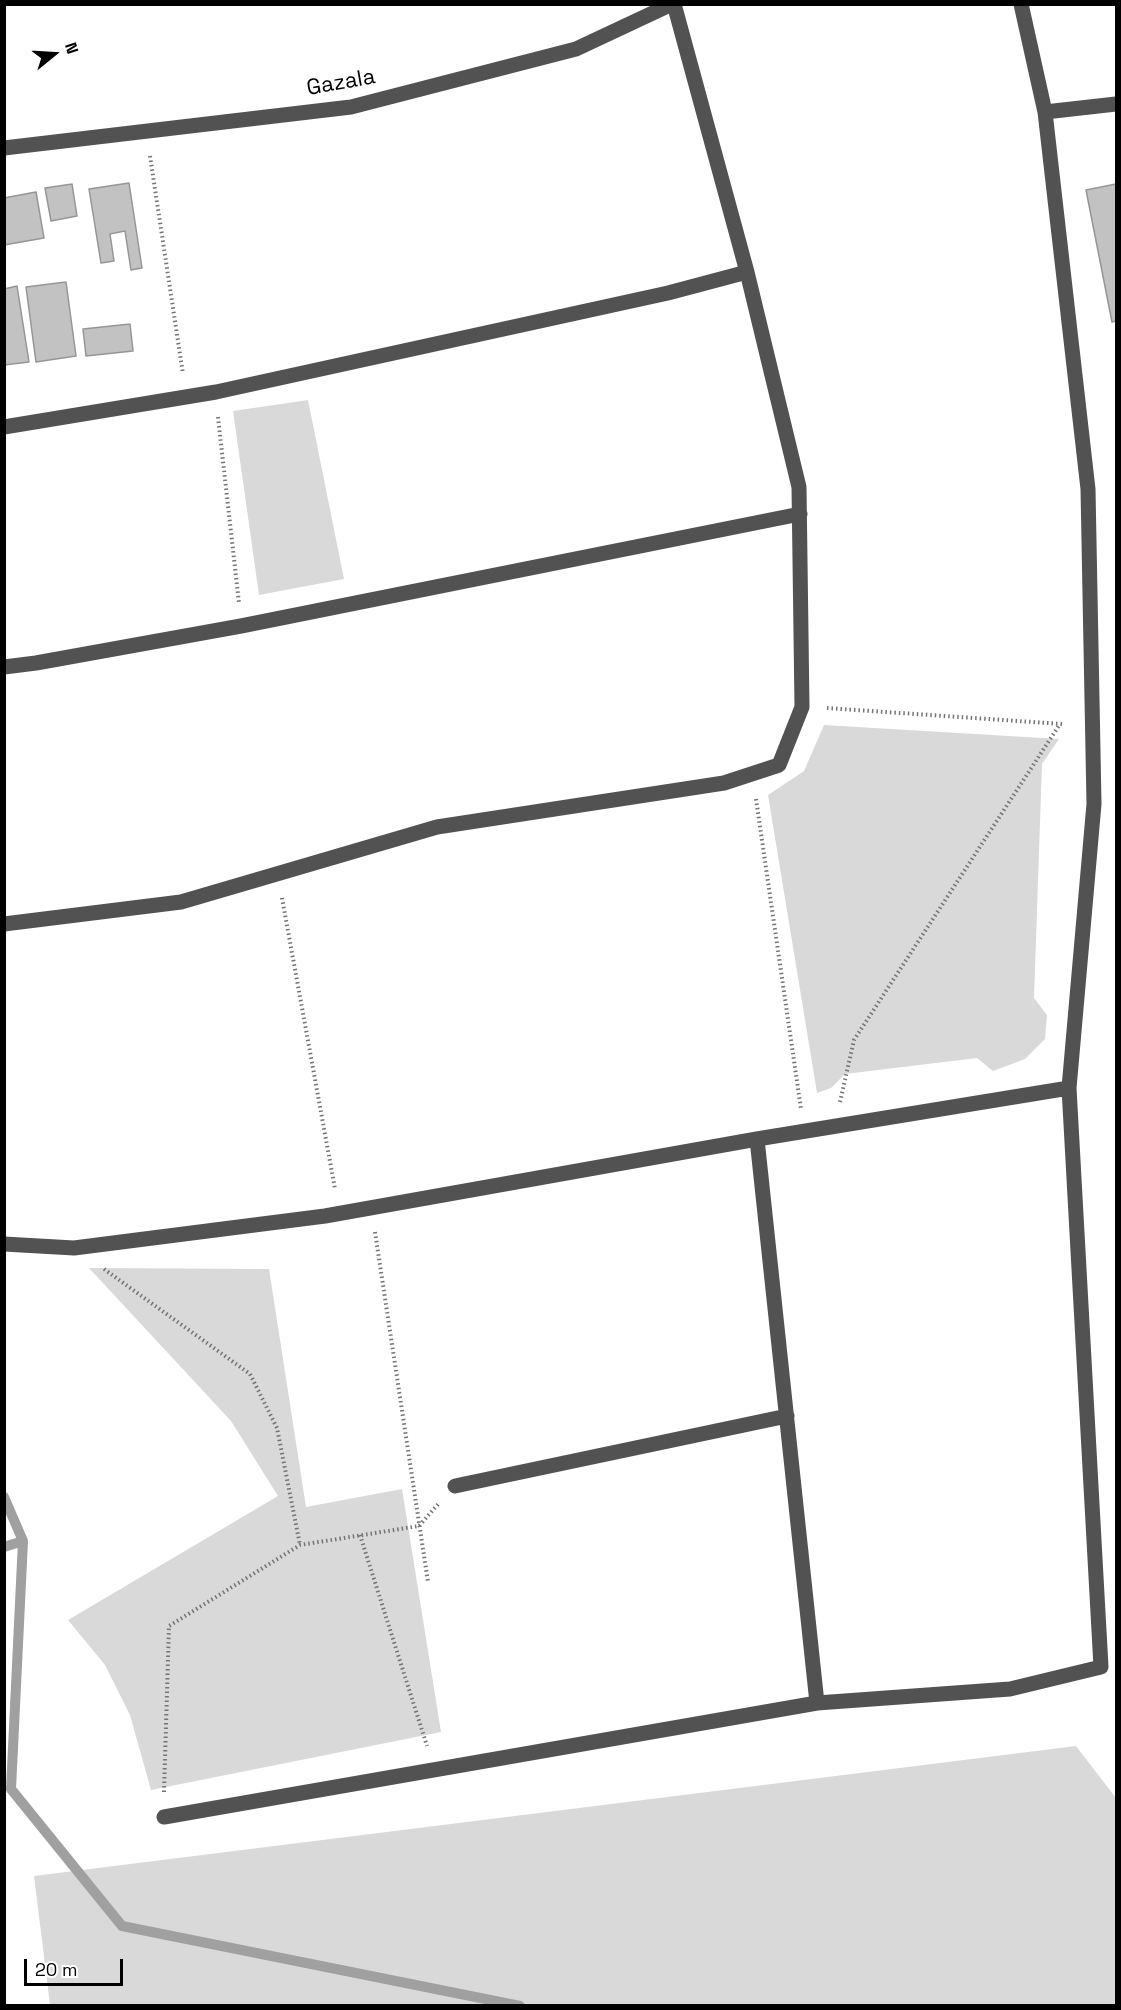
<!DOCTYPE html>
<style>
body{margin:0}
#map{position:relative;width:1121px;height:2010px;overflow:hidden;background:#fff;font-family:"Space Grotesk",sans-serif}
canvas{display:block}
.frame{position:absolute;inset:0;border:6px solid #000;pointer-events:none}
.north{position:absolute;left:24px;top:24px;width:60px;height:60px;-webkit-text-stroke:4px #fff;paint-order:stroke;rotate:72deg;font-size:16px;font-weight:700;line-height:24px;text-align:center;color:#000}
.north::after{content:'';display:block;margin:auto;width:21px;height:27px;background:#000;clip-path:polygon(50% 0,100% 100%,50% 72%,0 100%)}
.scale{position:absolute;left:24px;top:1959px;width:99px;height:27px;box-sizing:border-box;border:3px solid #000;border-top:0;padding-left:8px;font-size:18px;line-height:21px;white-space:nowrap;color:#000;-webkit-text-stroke:4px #fff;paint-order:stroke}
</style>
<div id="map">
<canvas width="1121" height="2010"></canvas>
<div class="frame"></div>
<div class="north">N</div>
<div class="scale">20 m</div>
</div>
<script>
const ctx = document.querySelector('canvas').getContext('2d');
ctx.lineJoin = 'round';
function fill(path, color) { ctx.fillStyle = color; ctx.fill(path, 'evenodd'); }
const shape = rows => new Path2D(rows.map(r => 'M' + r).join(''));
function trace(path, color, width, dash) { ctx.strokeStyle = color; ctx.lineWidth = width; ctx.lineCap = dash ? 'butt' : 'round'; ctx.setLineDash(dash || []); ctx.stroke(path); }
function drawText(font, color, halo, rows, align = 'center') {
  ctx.font = font + ' "Space Grotesk",sans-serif'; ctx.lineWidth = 6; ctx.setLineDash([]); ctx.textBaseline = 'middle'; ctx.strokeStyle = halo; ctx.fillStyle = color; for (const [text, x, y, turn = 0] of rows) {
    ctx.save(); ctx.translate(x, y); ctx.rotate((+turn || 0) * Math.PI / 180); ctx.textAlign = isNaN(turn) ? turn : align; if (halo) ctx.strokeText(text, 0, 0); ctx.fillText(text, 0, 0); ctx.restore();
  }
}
fill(shape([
 [308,400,344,579,259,595,233,411],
 [824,725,1059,739,1042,764,1034,998,1047,1015,1045,1039,1025,1059,993,1071,977,1058,845,1074,831,1088,817,1093,768,795,804,771],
 [89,1268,269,1269,306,1507,402,1489,441,1732,151,1790,130,1715,105,1665,68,1620,278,1496,231,1421],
 [1076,1746,1116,1798,1116,2005,50,2005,34,1876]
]), '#d9d9d9');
trace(shape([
 [4,1497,23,1541,11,1789,122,1926,520,2006],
 [4,1547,23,1541]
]), '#a0a0a0', 10);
const building = shape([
 [129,183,142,268,131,270,125,231,110,234,114,261,101,263,89,189,129,183],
 [72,184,77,216,51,221,45,188,72,184],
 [1116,184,1116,321,1112,322,1086,190,1116,184],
 [36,192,44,238,4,245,4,198,36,192],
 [66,282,76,356,36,362,26,287,66,282],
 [17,286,29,362,4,365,4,289,17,286],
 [130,324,133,351,86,356,83,329,130,324]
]);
fill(building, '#c2c2c2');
trace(building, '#969696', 1.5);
trace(shape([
 [150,156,183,374],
 [218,417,239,603],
 [827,708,1062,724],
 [756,799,801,1109],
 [282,898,335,1189],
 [840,1102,854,1040,1060,724],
 [375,1232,428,1582],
 [104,1269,250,1374,277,1428,300,1545],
 [360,1535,427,1746],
 [164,1792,169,1626,300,1545,419,1526,440,1502]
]), '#747474', 4, [1.5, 3]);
trace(shape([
 [1045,112,1116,104],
 [4,148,351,107,576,49,672,4],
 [4,427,216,392,668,293,747,272],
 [4,667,36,663,241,626,800,514],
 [4,924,181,902,437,827,724,783,779,765,802,707,799,487,747,272,674,4],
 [757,1139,817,1703],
 [4,1244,74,1248,325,1216,757,1139,1069,1088],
 [455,1486,787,1416],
 [164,1817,817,1703,1010,1689,1101,1667,1069,1088,1094,804,1088,489,1045,112,1021,4]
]), '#525252', 15);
drawText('22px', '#000', '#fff', [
 ["Gazala",341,83,-10]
]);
</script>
